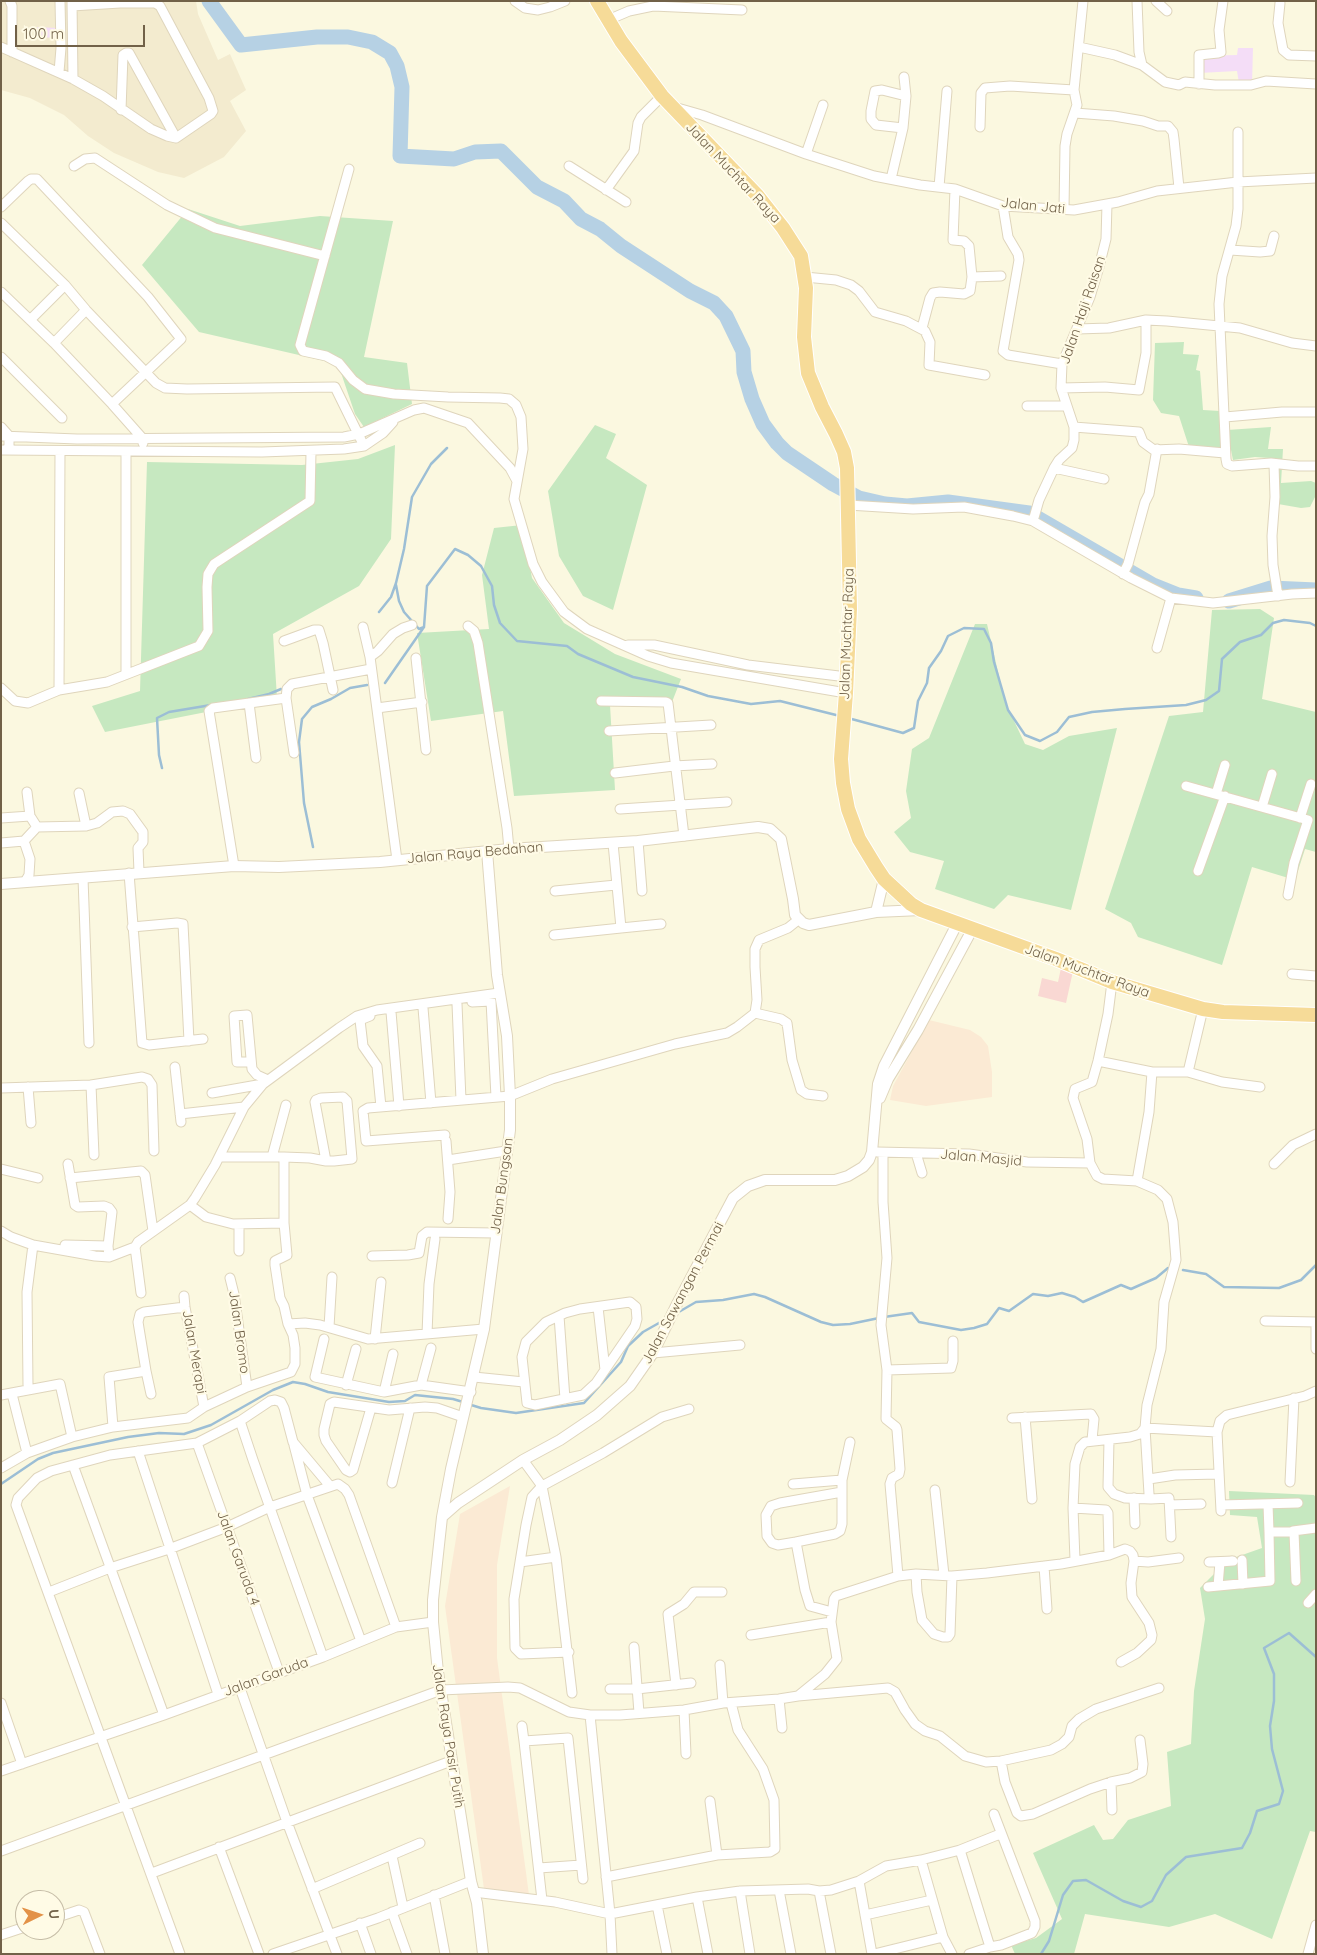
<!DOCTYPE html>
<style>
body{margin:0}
#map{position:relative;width:1317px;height:1955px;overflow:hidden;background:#fbf8e0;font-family:Quicksand,sans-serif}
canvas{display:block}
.frame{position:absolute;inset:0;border:2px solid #716148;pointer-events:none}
.north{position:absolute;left:15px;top:1890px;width:50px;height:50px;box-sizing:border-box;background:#fffbe6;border:1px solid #c6bda7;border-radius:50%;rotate:86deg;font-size:14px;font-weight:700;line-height:20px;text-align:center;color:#716148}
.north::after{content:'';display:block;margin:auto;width:18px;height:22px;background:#e39248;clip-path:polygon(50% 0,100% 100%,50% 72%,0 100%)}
.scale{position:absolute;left:15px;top:25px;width:130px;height:22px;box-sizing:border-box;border:2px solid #716148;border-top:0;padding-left:6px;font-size:15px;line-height:18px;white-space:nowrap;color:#716148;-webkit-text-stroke:4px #fffbe6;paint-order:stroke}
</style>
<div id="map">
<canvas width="1317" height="1955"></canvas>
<div class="frame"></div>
<div class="north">U</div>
<div class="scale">100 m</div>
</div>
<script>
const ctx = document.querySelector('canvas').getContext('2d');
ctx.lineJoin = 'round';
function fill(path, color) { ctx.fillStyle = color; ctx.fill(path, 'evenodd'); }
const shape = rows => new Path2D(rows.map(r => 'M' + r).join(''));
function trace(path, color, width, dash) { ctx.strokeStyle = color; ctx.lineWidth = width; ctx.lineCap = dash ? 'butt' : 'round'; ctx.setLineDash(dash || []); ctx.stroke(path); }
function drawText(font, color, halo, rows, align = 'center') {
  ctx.font = font + ' Quicksand,sans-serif'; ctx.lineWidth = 4.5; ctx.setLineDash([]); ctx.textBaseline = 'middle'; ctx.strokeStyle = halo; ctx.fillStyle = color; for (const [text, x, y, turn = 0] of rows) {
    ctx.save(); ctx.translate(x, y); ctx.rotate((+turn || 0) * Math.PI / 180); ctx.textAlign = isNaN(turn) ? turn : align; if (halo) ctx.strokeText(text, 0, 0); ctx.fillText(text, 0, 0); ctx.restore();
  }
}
fill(shape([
 [1,1,196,1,198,14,218,60,230,54,246,90,230,101,246,131,224,157,184,178,158,172,114,153,88,136,64,115,30,98,1,90]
]), '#f3ebcf');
fill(shape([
 [929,1020,970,1030,981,1037,988,1046,992,1072,992,1097,926,1106,890,1100,893,1086],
 [510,1486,497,1565,497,1658,529,1895,484,1889,445,1606,460,1514]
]), '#fbead4');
fill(shape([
 [37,27,57,28,57,38,38,37],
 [1238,48,1253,48,1252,84,1239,83,1237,71,1199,73,1199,56,1237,55]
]), '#f4ddf7');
fill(shape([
 [1061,968,1073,971,1066,1003,1038,996,1042,978,1058,982]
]), '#f9d8d3');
fill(shape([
 [188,209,240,226,320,216,393,221,364,357,407,363,412,404,364,427,355,414,338,364,199,332,142,265],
 [1184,342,1183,354,1199,355,1196,370,1200,371,1203,410,1220,411,1220,450,1190,450,1179,416,1161,413,1153,400,1155,343],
 [595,425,616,434,606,458,647,485,613,610,583,596,559,556,548,491],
 [1271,427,1268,449,1283,449,1281,483,1311,481,1316,483,1316,495,1310,507,1301,508,1278,504,1273,471,1269,458,1255,457,1233,460,1227,430],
 [395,445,391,539,359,586,273,634,277,698,105,732,92,706,140,691,147,462,302,465,358,459],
 [522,525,532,578,564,623,615,654,681,679,672,702,610,705,615,790,514,796,503,711,431,721,417,633,489,629,482,575,494,528],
 [1260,609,1274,618,1262,699,1316,712,1316,852,1305,849,1295,880,1252,867,1222,965,1138,937,1131,923,1105,909,1169,716,1203,712,1212,610],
 [975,624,987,624,1005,702,1025,744,1043,750,1069,736,1117,728,1071,910,1008,895,994,909,935,889,944,861,910,852,894,832,911,818,906,791,912,749,929,738],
 [1229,1491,1314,1495,1316,1498,1316,1832,1310,1831,1272,1939,1215,1914,1169,1927,1085,1914,1074,1954,1015,1954,1011,1945,1036,1938,1062,1919,1033,1853,1094,1825,1103,1840,1113,1839,1128,1820,1171,1806,1167,1752,1191,1744,1194,1691,1205,1619,1200,1588,1228,1560,1262,1548,1257,1517,1230,1515]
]), '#c6e8c0');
trace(shape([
 [396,585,399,601,404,612,419,629,424,627],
 [379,612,391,597,396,583,404,549,412,497,431,464,447,448],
 [385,683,424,627,427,586,455,549,468,555,481,566,492,586,494,605,500,623,517,641,567,646,578,654,633,677,682,687,708,696,751,704,780,701,840,716],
 [248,699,269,694,281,689],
 [848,718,903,733,914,728,918,701,927,683,929,668,941,651,948,636,964,628,984,629,991,643,994,662,1008,710,1025,735,1040,741,1057,732,1069,717,1092,712,1125,709,1186,705,1206,700,1219,691,1222,659,1240,642,1261,635,1273,623,1284,620,1310,623,1316,626],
 [162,768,159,755,157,718,169,712,211,705],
 [313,847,304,803,299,742,302,719,312,707,331,699,350,688,367,685],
 [1183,1270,1206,1274,1224,1287,1279,1288,1301,1280,1316,1265],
 [677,1313,696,1302,723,1300,754,1294,765,1297,821,1322,833,1325,850,1324,879,1318],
 [884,1317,912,1313,919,1322,961,1330,974,1328,987,1324,999,1308,1009,1311,1033,1294,1048,1296,1062,1293,1075,1297,1083,1302,1121,1285,1131,1289,1140,1285,1156,1278,1168,1268],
 [468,1404,481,1408,516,1413,584,1403,621,1362,628,1346,643,1332,666,1319],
 [1,1484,38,1459,53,1453,128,1437,159,1433,184,1434,211,1425,273,1390,293,1382,305,1384,328,1392,389,1402,405,1401,415,1395,453,1399,463,1402],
 [1041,1954,1049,1941,1063,1895,1073,1881,1086,1880,1123,1901,1141,1907,1152,1901,1166,1875,1186,1857,1242,1848,1250,1833,1257,1811,1279,1804,1283,1791,1272,1749,1270,1726,1274,1701,1274,1674,1264,1648,1289,1633,1316,1657]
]), '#9cbed5', 2.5);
trace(shape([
 [209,1,241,45,317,37,348,37,372,42,390,53,397,66,402,87,400,156,454,159,475,152,501,151,537,187,564,201,581,219,600,229,621,246,690,291,714,303,726,316,743,351,744,372,752,399,763,424,777,443,787,453,833,484,859,498,885,504,907,506,948,502,1029,513,1153,585,1178,595,1196,598],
 [1229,601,1271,588,1316,590]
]), '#b6d1e4', 15);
const minor = shape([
 [10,1,12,6,12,52],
 [515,1,525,8,538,10,550,7,565,1],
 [1156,1,1167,11],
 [72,2,73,79],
 [1280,3,1278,23,1283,50,1289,55,1316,56],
 [608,20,629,11,653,6,742,10],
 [1,47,73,79,103,96,151,129,167,136,176,138,211,114,213,111,209,98,160,6,155,3,120,3,72,6],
 [1079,47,1115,55,1142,65,1139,52,1137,1],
 [1142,65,1165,82,1179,85,1185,82,1215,85,1251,85,1266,81,1316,84],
 [59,72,61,48,60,1],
 [1199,84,1199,55,1218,53,1221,52,1219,30,1223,1],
 [674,107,702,115,806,154,874,176,920,185,955,189,1003,206,1074,210,1118,202,1157,191,1238,182,1316,178],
 [121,110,123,55,126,53,129,53,176,138],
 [1075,113,1114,116,1143,121,1158,126,1168,126,1173,132,1174,139,1179,188],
 [980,127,981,93,985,88,1010,86,1074,90],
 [903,128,876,125,871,119,871,111,875,91,882,90,906,96],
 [1238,132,1238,209,1236,226,1222,276,1219,304,1226,459,1227,464,1232,466,1271,463,1298,466,1316,466],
 [806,154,823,105],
 [74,166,85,159,95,158,167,205,215,228,325,256],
 [569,166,626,202],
 [349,169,300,345,303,351,326,356,339,363,353,380,365,389,394,394,448,397,500,398,509,399,516,405,521,417,523,449,514,499,533,564,542,582,564,612,587,629,648,656,671,663,846,693],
 [891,179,903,128,906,96,904,77],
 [939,187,947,91],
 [955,189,953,240,964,241,969,246,972,277,1001,276],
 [606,190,634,151,638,123,641,117,662,96],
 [1003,206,1008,237,1018,254,1019,260,1003,351,1008,355,1062,364],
 [1,207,28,181,31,179,37,179,148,297,181,339,112,404],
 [1064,209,1065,146,1067,134,1077,105,1074,90,1083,1],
 [1,223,65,285,86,310,156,383,165,388,187,389,335,387,364,446],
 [1230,250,1260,252,1270,251,1274,236],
 [805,277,836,280,851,285,859,291,875,312,906,321,925,331,930,342,929,365,985,375],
 [1,292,54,343,112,404,143,439,143,443],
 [30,320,65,285],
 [922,328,930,298,933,293,940,292,964,294,970,291,972,277],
 [1077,329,1109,328,1146,320,1167,321,1240,328,1292,343,1316,346],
 [54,343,86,310],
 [1,357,62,418],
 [1061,388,1105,387,1139,390,1146,353,1146,320],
 [1027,406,1066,406],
 [1225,417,1282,412,1316,412],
 [1,427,9,436,9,450],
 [1074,427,1139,432,1143,442,1154,450,1179,449,1225,453],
 [1,436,77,439,344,437,359,434,414,410,424,408,468,423,510,468,517,481],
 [1,450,262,452,344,449,364,446,383,433,393,422],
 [1274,464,1275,497,1272,536,1273,565,1278,596],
 [1054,468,1104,479],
 [848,505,913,509,964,507,1013,516,1033,521,1131,578,1171,598,1213,603,1292,594,1316,593],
 [1033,521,1039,500,1054,468,1059,460,1072,448,1074,440,1074,427,1061,388,1062,364,1090,297,1099,267,1106,239,1107,204],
 [1123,574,1128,564,1145,502,1149,494,1157,449],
 [468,626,474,631,478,643,507,828,509,849],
 [363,627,370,657,397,860],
 [284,641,314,630,319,630,323,643,333,690],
 [628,645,654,645,748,665,847,677],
 [1157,648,1171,598],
 [370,657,378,651,393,634,403,628,412,625],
 [416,658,426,750],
 [126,674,126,451],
 [1,688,15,701,28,703,59,690,107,682,199,646,208,631,207,587,208,574,214,564,310,501,311,452],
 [59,690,60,451],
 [601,701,666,702,668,703,684,836],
 [249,703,256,758],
 [377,708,422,702],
 [609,731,711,725],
 [294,753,286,698,287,689,292,684,371,669],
 [615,773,674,766,712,764],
 [1186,786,1308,820,1294,863,1288,895],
 [27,792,30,816,37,827],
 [79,793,86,826],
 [1216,794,1225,765],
 [1262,807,1272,774],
 [620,809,727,802],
 [1,818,30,816],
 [1300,818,1311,784],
 [638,841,642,891],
 [1,843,24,841],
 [234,866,209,711,213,708,286,698],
 [1198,871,1225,796],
 [129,873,142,1043,149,1045,203,1039],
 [83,878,89,1043],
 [25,882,29,875,30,859,24,841,37,827,86,826,97,823,112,812,123,811,130,814,143,832,143,842,138,848,139,872],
 [555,891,616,885],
 [132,927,177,923,183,924,189,1041],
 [621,928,661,924],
 [554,935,621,928,613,843],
 [1292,974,1316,976],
 [1112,982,1108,1014,1098,1061,1092,1082,1075,1089,1073,1098,1087,1139,1090,1163,1097,1176,1103,1179,1137,1181,1158,1190,1167,1199,1173,1222,1176,1260,1164,1302,1161,1349,1147,1405,1145,1428,1149,1494],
 [472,1002,491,1001,496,1097],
 [457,1004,461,1100],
 [423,1008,431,1103],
 [391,1012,399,1106],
 [755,1013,781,1019,787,1023,792,1060,801,1090,807,1094,823,1096],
 [370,1016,360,1020,363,1046,377,1066,381,1107],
 [1098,1061,1152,1072,1188,1072,1222,1082,1260,1087],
 [251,1062,237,1062,234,1016,247,1015,252,1069,257,1075,268,1080],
 [175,1067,181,1122],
 [1188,1072,1203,1009],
 [91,1085,142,1077,148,1079,152,1085,154,1151],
 [28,1087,31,1123],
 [1,1088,91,1085,94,1155],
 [212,1093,263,1084],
 [180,1114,244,1107],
 [445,1135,366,1141,363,1111,368,1108,510,1096,552,1079,675,1044,727,1033,737,1027,755,1013,757,1000,755,967,755,949,759,940,788,928,798,920],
 [446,1141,450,1192,448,1219],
 [877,1152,969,1154,1027,1162,1090,1163],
 [883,1153,883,1202,887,1258,881,1325,887,1370,886,1419,896,1427,897,1430,900,1469,899,1474,892,1478,890,1484,898,1576],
 [916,1153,922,1173],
 [219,1157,284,1157,310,1158,326,1161,334,1161,352,1159,347,1101,343,1097,321,1098,316,1100,315,1102,326,1161],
 [272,1157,286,1105],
 [448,1160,506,1151],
 [68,1164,75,1205,78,1207,104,1206,109,1208,112,1212,108,1246,109,1257],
 [1274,1164,1293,1145,1316,1134],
 [1,1169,38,1178],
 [70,1178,141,1171,145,1175,153,1231],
 [1137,1181,1149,1112,1152,1072],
 [190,1205,206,1217,233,1224,284,1223,284,1157],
 [284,1223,287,1255,275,1261,275,1265,280,1298,284,1306,288,1324],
 [1,1231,11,1237,33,1245,95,1256,109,1257,135,1247,138,1242,190,1205,195,1198,215,1165,244,1107,263,1084,339,1028,357,1016,377,1010,499,993],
 [65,1245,108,1246],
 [135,1247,141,1293],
 [239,1251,239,1225],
 [372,1256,408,1255,419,1253,422,1236,427,1232,496,1233],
 [230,1278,234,1294,247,1387],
 [184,1296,185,1307,204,1407],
 [630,1302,636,1307,637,1319,635,1326,596,1383,583,1395,535,1405,527,1403,522,1357,526,1342,546,1322,565,1313,580,1309,630,1302],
 [598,1307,605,1370],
 [559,1316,565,1399],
 [1265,1321,1316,1322],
 [1316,1322,1316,1349],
 [329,1327,332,1277],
 [427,1334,429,1284,435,1239],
 [324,1339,315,1377,384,1392,421,1385,471,1392],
 [375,1339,381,1282],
 [653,1353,740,1345],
 [887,1370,951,1368,953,1361,953,1341],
 [146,1371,151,1394],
 [474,1377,524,1382],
 [28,1385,27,1292,33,1245],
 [346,1385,356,1349],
 [421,1385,431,1348],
 [384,1392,393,1354],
 [12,1394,27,1453],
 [1,1395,60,1384,72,1437],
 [371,1408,353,1470,350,1472,346,1470,326,1441,324,1435,324,1429,330,1404,334,1402,389,1410,425,1407,437,1408,463,1417],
 [1025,1417,1032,1499],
 [1012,1418,1091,1414,1094,1419,1092,1440],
 [240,1421,253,1460,323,1657],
 [113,1427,109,1377,146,1371,138,1322,140,1314,144,1312,185,1307],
 [1217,1432,1221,1511],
 [1109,1440,1108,1487,1114,1494,1125,1498,1151,1499,1169,1498,1171,1537],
 [197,1443,279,1672],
 [294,1445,307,1495,361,1641],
 [138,1451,218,1694],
 [523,1460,542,1486,556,1557,572,1693],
 [73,1465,164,1715],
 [1,1468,27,1453,72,1437,113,1427,188,1418,204,1407,247,1387,291,1372,295,1364,295,1348,293,1335,288,1324,305,1323,320,1325,368,1339,484,1329],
 [1149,1479,1175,1475,1218,1474],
 [1290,1482,1294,1398],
 [392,1483,410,1408],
 [793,1484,842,1480],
 [935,1490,944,1575],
 [1134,1498,1135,1524],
 [1268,1504,1269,1532,1294,1532,1296,1581],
 [1170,1505,1201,1504],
 [1221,1505,1298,1503],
 [1073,1508,1106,1510,1108,1513,1109,1555],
 [1293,1531,1316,1528],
 [796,1542,835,1534,840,1531,842,1524,842,1492],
 [1075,1560,1073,1508,1075,1464,1080,1447,1085,1442,1130,1437,1140,1434,1145,1428,1217,1432,1220,1421,1227,1415,1305,1396,1316,1391],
 [1242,1560,1243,1584],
 [1134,1561,1148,1562,1179,1558],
 [520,1562,556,1557],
 [1209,1562,1233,1561,1220,1562,1218,1586],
 [1044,1566,1047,1609],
 [916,1574,917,1592,922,1620,934,1634,943,1637,948,1637,950,1634,952,1576],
 [1208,1587,1270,1581,1269,1532],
 [49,1592,110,1568,169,1549,227,1527,270,1507,338,1484,345,1489,349,1495,396,1627],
 [1308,1603,1316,1594],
 [832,1612,810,1606,805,1590,796,1542,778,1545,772,1543,767,1536,766,1515,771,1506,780,1503,842,1492,842,1480,850,1442],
 [751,1635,831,1622],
 [634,1647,639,1713],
 [569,1652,521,1654,515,1648,514,1599,526,1525,532,1497,542,1486,603,1453,662,1417,689,1409],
 [720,1665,723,1703],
 [676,1685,668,1614,684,1604,694,1592,722,1592],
 [240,1688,287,1822,337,1954],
 [610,1689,637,1689,691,1683],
 [798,1696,825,1674,837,1659,831,1622,834,1599,836,1596,898,1576,916,1574,952,1576,987,1573,1061,1564,1109,1555,1125,1549,1130,1551,1133,1555,1134,1561,1131,1583,1132,1597,1149,1623,1152,1635,1151,1640,1137,1653,1121,1662],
 [779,1699,782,1728],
 [1,1703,22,1764],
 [684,1710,686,1754],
 [590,1715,610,1914,612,1954],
 [522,1726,524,1741],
 [1001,1761,1005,1782,1017,1813,1021,1816,1033,1814,1090,1789,1111,1782],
 [1,1771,164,1715,323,1657,396,1627,433,1622],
 [710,1801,717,1855],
 [1112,1810,1111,1782,1130,1778,1142,1772,1143,1764,1140,1740],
 [219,1847,259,1954],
 [960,1850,1000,1834],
 [1,1851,441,1690,508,1687,520,1688,569,1712,590,1715,620,1715,684,1710,723,1703,779,1699,798,1696,888,1688,895,1692,905,1710,915,1724,925,1731,940,1736,965,1756,986,1762,1001,1761,1051,1750,1062,1744,1069,1737,1072,1726,1079,1719,1096,1709,1159,1688],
 [392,1856,403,1907],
 [539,1868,581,1865],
 [152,1873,451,1761],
 [606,1877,717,1855,770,1852,775,1849,774,1800,763,1769,738,1730,731,1703],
 [859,1881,886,1866,921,1860],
 [312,1889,420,1843],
 [779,1890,791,1954],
 [740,1891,750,1954],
 [819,1891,831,1954],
 [474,1892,555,1902,610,1914,697,1897,740,1891,808,1889,819,1891,831,1890,859,1881,872,1954],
 [434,1895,445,1954],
 [697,1897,708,1954],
 [542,1900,524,1741,568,1738,583,1879],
 [657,1905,667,1954],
 [392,1912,407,1954],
 [865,1915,932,1900],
 [55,1918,79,1910,84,1912,100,1954],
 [360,1923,371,1954],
 [1,1935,25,1927],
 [990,1947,1001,1945,1032,1933,1035,1927,1035,1921,994,1814],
 [180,1954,16,1505,18,1498,37,1478,51,1471,110,1455,197,1443,240,1421,270,1401,275,1400,281,1402,284,1408,293,1442,330,1486],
 [273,1954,378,1918,471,1881],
 [874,1954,943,1937],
 [952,1954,943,1937,921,1860,960,1850,990,1947,969,1954],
 [1308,1954,1316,1925]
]);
const tertiary = shape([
 [1,884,234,866,279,867,380,862,509,849,638,841,758,827,770,829,781,839,793,899,795,915,803,923,809,925,876,912,921,910],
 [876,912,884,879],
 [880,1098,888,1079,918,1030,973,928],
 [442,1517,458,1503,523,1460,560,1440,597,1415,630,1386,653,1353,677,1304,733,1198,748,1186,765,1180,835,1180,848,1176,863,1167,869,1160,872,1152,878,1084,884,1066,957,924],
 [483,1954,477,1903,471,1881,438,1672,433,1622,433,1600,442,1517,451,1469,484,1329,510,1130,510,1096,507,1036,497,975,487,851]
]);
const trunk = shape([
 [597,1,621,41,662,96,757,195,783,228,801,256,806,288,804,337,808,373,822,407,836,434,844,452,847,468,850,609,846,693,841,759,843,783,848,809,859,839,876,867,884,879,911,904,921,910,1056,959,1112,982,1203,1009,1223,1012,1316,1015]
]);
trace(minor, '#dfd5bc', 11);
trace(tertiary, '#dfd5bc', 12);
trace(trunk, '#fff', 16);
trace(minor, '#fff', 9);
trace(tertiary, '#fff', 10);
trace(trunk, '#f6db98', 14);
drawText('14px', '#716148', '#fffbe6', [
 ["Jalan Muchtar Raya",733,173,47],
 ["Jalan Jati",1033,206,6],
 ["Jalan Haji Raisan",1083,310,-71],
 ["Jalan Muchtar Raya",847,634,-88],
 ["Jalan Raya Bedahan",475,853,-5],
 ["Jalan Muchtar Raya",1087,971,20],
 ["Jalan Masjid",981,1158,5],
 ["Jalan Bungsan",502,1186,-82],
 ["Jalan Sawangan Permai",683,1293,-62],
 ["Jalan Bromo",239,1332,82],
 ["Jalan Merapi",194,1352,80],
 ["Jalan Garuda 4",238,1558,70],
 ["Jalan Garuda",266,1677,-20],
 ["Jalan Raya Pasir Putih",448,1736,81]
]);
</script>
